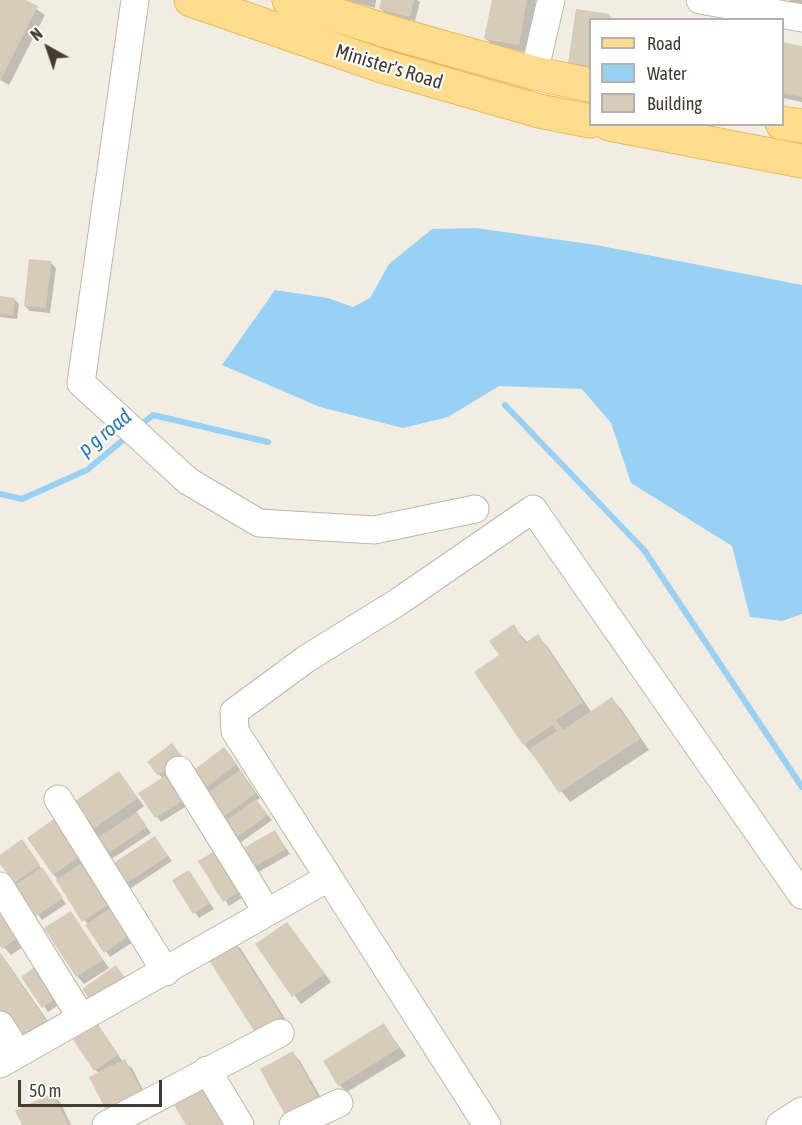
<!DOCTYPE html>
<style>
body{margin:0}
#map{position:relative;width:802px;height:1125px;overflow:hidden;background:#f2ede2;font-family:"Asap Condensed",sans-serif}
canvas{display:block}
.legend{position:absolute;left:589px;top:18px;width:195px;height:108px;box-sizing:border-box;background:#fff;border:2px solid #b4b1ad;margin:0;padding:8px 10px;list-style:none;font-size:18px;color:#443c32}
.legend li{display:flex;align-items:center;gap:12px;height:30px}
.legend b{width:30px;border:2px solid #b4b1ad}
.north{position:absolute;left:18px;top:18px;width:60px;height:60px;-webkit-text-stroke:4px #fff;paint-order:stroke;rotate:320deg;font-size:16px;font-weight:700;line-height:24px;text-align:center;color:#443c32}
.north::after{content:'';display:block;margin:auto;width:21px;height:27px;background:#443c32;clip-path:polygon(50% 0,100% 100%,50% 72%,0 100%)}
.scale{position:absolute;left:18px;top:1080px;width:144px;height:27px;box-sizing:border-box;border:3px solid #443c32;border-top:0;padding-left:8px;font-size:18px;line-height:21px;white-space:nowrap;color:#443c32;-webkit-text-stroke:4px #fff;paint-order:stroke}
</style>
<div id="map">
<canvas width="802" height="1125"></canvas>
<ul class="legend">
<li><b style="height:8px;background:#ffdc8e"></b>Road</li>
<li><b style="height:16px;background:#99d1f4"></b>Water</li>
<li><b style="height:16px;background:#d7cbba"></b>Building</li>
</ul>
<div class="north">N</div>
<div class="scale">50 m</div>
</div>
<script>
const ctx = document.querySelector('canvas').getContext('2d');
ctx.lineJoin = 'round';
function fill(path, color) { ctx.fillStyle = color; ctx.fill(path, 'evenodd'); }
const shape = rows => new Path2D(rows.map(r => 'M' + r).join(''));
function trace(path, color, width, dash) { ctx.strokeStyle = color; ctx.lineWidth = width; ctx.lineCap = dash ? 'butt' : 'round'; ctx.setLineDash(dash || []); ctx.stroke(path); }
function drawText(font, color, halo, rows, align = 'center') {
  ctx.font = font + ' "Asap Condensed",sans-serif'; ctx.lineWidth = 4.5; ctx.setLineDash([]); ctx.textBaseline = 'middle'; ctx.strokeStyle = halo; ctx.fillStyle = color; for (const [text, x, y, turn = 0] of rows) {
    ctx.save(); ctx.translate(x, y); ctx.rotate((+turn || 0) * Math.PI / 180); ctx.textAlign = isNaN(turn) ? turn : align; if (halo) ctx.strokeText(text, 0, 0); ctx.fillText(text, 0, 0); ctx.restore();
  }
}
fill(shape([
 [476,228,596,245,802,285,802,614,782,621,750,617,732,546,631,483,611,423,582,389,499,386,448,417,403,428,320,407,222,365,275,290,328,298,353,307,370,298,389,264,432,229]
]), '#99d1f4');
fill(shape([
 [2,0,23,0,45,15,9,85,0,80],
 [345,0,376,0,375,8],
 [383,0,417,0,420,2,415,21,386,14,381,9],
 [493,0,536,0,526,52,494,46,486,39],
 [790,0,802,0,802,10,790,2],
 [577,11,609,15,613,20,590,20,590,72,578,70,570,63],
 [782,44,802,47,802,102,782,98],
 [51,263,56,268,50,313,30,311,25,306],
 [0,298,14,299,19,304,17,319,0,317],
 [513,626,528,643,538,636,548,647,592,713,612,699,622,710,649,750,570,802,524,744,501,656],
 [172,745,193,802,161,822,140,793,163,779,149,762],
 [229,754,260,798,256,801,272,820,240,843,204,789],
 [119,773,144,806,136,812,151,833,110,860,70,806],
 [58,818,139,938,110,957,29,838],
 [275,832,290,854,257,873,253,868],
 [155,838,172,861,128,890,123,885],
 [22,841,66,904,42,920,0,862,0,857],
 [200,861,251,892,229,906],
 [189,872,214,909,199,918,174,881],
 [0,892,33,940,11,955,0,943],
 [71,913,109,968,84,984,77,976],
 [287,923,331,982,301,1004,257,945],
 [233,942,241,949,289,1025,264,1041],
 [0,953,2,955,54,1030,0,1008],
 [23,977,66,1000,48,1012],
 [97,1023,123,1062,132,1068,150,1104,95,1070],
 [384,1025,406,1056,347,1092,339,1085],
 [293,1053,300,1061,325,1105,294,1122],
 [52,1094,60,1102,71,1125,24,1125]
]), '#0003');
trace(shape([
 [505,405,644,550,802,787],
 [138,427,153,415,268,442],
 [0,494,22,499,87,470,128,436]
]), '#99d1f4', 6);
fill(shape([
 [0,0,26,0,38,6,0,81],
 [381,0,414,0,410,17,379,9],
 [492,0,527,0,519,45,484,39],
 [576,9,610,14,609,20,590,20,590,66,568,63],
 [782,42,802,46,802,97,782,93],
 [29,259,51,261,46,308,24,306],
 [0,296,15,298,13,315,0,314],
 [514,624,525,643,538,634,583,702,556,720,563,730,612,697,640,739,559,793,529,749,557,731,553,725,523,745,474,672,499,655,489,641],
 [172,743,183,757,158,776,147,762],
 [224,747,237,764,203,790,190,773],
 [240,770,256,793,220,819,203,796],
 [119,771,138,798,87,833,68,806],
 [173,771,189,797,155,818,138,793],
 [256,799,268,815,234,839,223,823],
 [137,812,147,827,104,856,94,840],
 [58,816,85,853,53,875,27,838],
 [275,830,286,849,251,869,240,850],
 [155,836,168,856,122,886,109,866],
 [22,839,40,865,14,883,0,864,0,855],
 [223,846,247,887,223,902,198,861],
 [86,860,112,902,82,922,56,880],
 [42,867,63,898,36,916,15,885],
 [189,870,210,903,193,914,172,880],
 [0,893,26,932,2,949,0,946],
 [117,904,135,932,104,953,85,925],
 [71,911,103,960,76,977,44,928],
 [287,922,325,974,292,997,255,944],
 [233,940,282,1017,256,1034,207,957],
 [0,953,47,1022,20,1041,0,1011],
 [40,963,62,994,42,1008,21,977],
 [116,965,127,981,94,1005,82,989],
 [92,1016,118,1055,94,1071,68,1032],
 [384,1023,399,1048,338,1086,323,1061],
 [293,1051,318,1097,285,1115,260,1069],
 [125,1059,144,1096,108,1114,89,1077],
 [206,1087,228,1125,186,1125,174,1105],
 [52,1093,69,1125,22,1125,15,1111]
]), '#d7cbba');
const minor = shape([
 [135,0,81,383,188,481,259,523,374,530,475,509],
 [700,0,802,18],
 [534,73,551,0],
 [179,770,267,912],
 [58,799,166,972],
 [0,886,81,1017],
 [0,1025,18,1053],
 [0,1064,328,878],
 [207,1070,240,1125],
 [106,1125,280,1033],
 [293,1125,339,1103],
 [487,1125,235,731,234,712,306,659,398,602,533,509,802,895],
 [780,1125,802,1111]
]);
const major = shape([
 [191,0,382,66,539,111,590,121],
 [289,0,393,33,534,73,590,85],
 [782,123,802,126],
 [609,124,802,161]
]);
trace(minor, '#c1b7a7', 29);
trace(major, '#eaba58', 35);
trace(minor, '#fff', 27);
trace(major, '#ffdc8e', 33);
drawText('20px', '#443c32', '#fff', [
 ["Minister's Road",389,67,17]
]);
drawText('italic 21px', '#277cb5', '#fff', [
 ["p g road",105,433,-39]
]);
</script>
